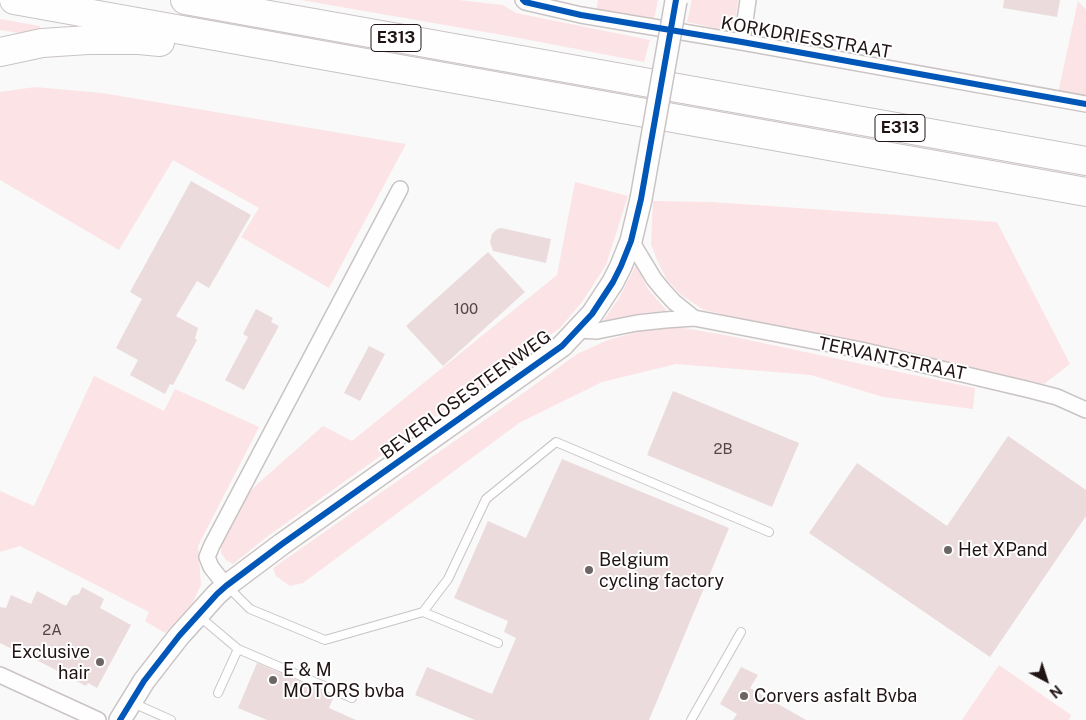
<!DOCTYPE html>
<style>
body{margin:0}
#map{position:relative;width:1086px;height:720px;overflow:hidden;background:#f9f9f9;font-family:"Public Sans",sans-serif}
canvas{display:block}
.north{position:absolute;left:1021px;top:655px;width:50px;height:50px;-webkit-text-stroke:4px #fff;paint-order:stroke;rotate:140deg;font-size:14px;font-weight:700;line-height:20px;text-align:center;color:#211415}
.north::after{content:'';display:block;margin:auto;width:18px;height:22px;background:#211415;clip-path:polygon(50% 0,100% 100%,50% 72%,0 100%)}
</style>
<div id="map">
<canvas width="1086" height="720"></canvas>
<div class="north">N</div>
</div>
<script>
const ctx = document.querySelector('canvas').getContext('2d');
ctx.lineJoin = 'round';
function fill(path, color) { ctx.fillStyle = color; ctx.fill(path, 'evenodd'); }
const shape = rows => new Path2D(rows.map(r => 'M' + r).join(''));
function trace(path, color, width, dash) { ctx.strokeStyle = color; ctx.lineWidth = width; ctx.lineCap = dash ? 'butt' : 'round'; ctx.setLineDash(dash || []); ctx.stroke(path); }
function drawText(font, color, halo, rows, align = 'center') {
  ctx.font = font + ' "Public Sans",sans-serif'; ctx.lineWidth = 4; ctx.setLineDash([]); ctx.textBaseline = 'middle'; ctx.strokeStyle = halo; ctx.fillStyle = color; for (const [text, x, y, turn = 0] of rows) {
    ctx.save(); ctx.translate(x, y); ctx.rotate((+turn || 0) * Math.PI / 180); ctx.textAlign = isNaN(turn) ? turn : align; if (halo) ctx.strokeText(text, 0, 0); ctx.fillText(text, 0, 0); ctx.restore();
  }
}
fill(shape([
 [301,0,458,0,503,5,516,13,650,40,644,62,514,37],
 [598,0,658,0,654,19,596,11],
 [692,0,738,0,736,17,732,24,720,29,687,22],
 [1078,1,1086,10,1086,97,1058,93],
 [0,19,40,26,41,30,33,35,0,30],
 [35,87,102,93,406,144,329,288,241,237,259,208,173,160,119,250,0,180,0,92],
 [575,182,628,196,606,265,582,302,560,328,268,536,233,564,226,560,221,553,221,545,230,522,253,488,323,426,352,441,557,275],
 [653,201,712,202,997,222,1070,364,1044,384,730,316,704,310,681,295,667,280,657,260,651,244],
 [636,265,648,289,666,310,665,311,642,313,603,321,619,298],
 [678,327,725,335,975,388,973,409,883,397,811,375,676,364,602,382,519,423,303,583,290,586,276,576,273,568,522,394,577,354,608,340,641,331],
 [94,376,164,411,175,389,259,427,198,546,201,585,192,604,165,633,145,621,149,612,20,546,0,552,0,491,34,506],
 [999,665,1071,715,1069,720,962,720]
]), '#fce3e5');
fill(shape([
 [1004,0,1060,0,1057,17,1003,8],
 [191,181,251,215,209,288,197,281,176,316,198,328,195,338,197,340,173,385,170,384,165,394,130,375,138,360,116,348,142,299,130,292],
 [501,228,551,239,546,263,493,251,490,242,492,234,497,229],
 [488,252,525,292,443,366,406,326],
 [256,309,273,318,271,322,279,326,244,390,225,380,248,337,243,334],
 [369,346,385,354,360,401,344,393],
 [673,391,799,443,772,507,647,455],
 [1008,436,1086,490,1086,516,990,657,809,533,857,463,947,526],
 [562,459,729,528,649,720,475,720,415,695,427,667,492,694,516,638,504,632,508,621,454,598,488,521,526,538],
 [82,587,104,599,100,608,131,625,97,688,88,683,86,686,29,656,31,650,10,648,0,643,0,607,6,608,11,595,31,604,37,591,66,606,72,596,79,594],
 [257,663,334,696,329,708,356,720,267,720,238,708],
 [741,667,758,675,750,688,806,720,733,720,737,714,720,704]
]), '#ebdbdc');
const lane = shape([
 [228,587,250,609,325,640,423,612,448,579,486,499,556,442,769,532],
 [423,612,498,643],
 [200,617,238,649,352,698],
 [218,693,238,649],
 [133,703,171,720],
 [691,720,741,632]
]);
const street = shape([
 [523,0,525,2,581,15,742,42,1086,104],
 [742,42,748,0],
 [631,241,654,279,663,290,674,302,694,318],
 [578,330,597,331,637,323,665,320,694,318,861,350,1030,390,1057,397,1086,410],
 [226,586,211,567,207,557,212,545,400,189],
 [0,675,98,720]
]);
const secondary = shape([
 [120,720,144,681,179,636,217,594,226,586,282,544,562,346,592,314,613,282,621,266,631,241,641,199]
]);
const highway = shape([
 [14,0,1086,192],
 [185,0,1086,161],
 [0,52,42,43,88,40,139,40,160,42]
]);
trace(lane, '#cac3c4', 10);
trace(street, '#cac3c4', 18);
trace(secondary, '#cac3c4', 24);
trace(highway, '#cac3c4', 30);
trace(lane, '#fefefe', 8);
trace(street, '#fefefe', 15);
trace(secondary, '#fefefe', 21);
trace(highway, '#fefefe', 28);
const secondaryBridge = shape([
 [641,199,676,1]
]);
trace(secondaryBridge, '#cac3c4', 24, []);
trace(secondaryBridge, '#fefefe', 21);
trace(shape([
 [523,0,525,2,581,15,742,42,1086,104],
 [120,720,144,681,179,636,217,594,226,586,282,544,562,346,592,314,613,282,621,266,631,241,641,199,676,0]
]), '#0057b8', 6);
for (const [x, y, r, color] of [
 [948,550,5,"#6d6465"],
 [589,570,5,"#6d6465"],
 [100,662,5,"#6d6465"],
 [273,680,5,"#6d6465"],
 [744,696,5,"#6d6465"]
]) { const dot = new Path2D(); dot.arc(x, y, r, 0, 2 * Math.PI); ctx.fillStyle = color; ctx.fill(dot); trace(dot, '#fff', 2); }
drawText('15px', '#544647', null, [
 ["100",466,309],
 ["2B",723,449],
 ["2A",52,630]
]);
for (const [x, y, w] of [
 [396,38,50],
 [900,128,50]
]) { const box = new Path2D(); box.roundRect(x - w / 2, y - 13.5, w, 27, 4); ctx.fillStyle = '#fff'; ctx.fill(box); trace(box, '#211415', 1); }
drawText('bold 16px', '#211415', null, [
 ["E313",396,38],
 ["E313",900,128]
]);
drawText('18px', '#211415', '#fff', [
 ["KORKDRIESSTRAAT",806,38,10],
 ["TERVANTSTRAAT",892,359,12],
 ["BEVERLOSESTEENWEG",466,395,-36]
]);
drawText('18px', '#211415', '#fff', [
 ["Het XPand",958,550],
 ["Belgium",599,560],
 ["cycling factory",599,581],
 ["Exclusive",90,652,"right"],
 ["hair",90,673,"right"],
 ["E & M",283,670],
 ["MOTORS bvba",283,691],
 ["Corvers asfalt Bvba",754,696]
], 'left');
</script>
